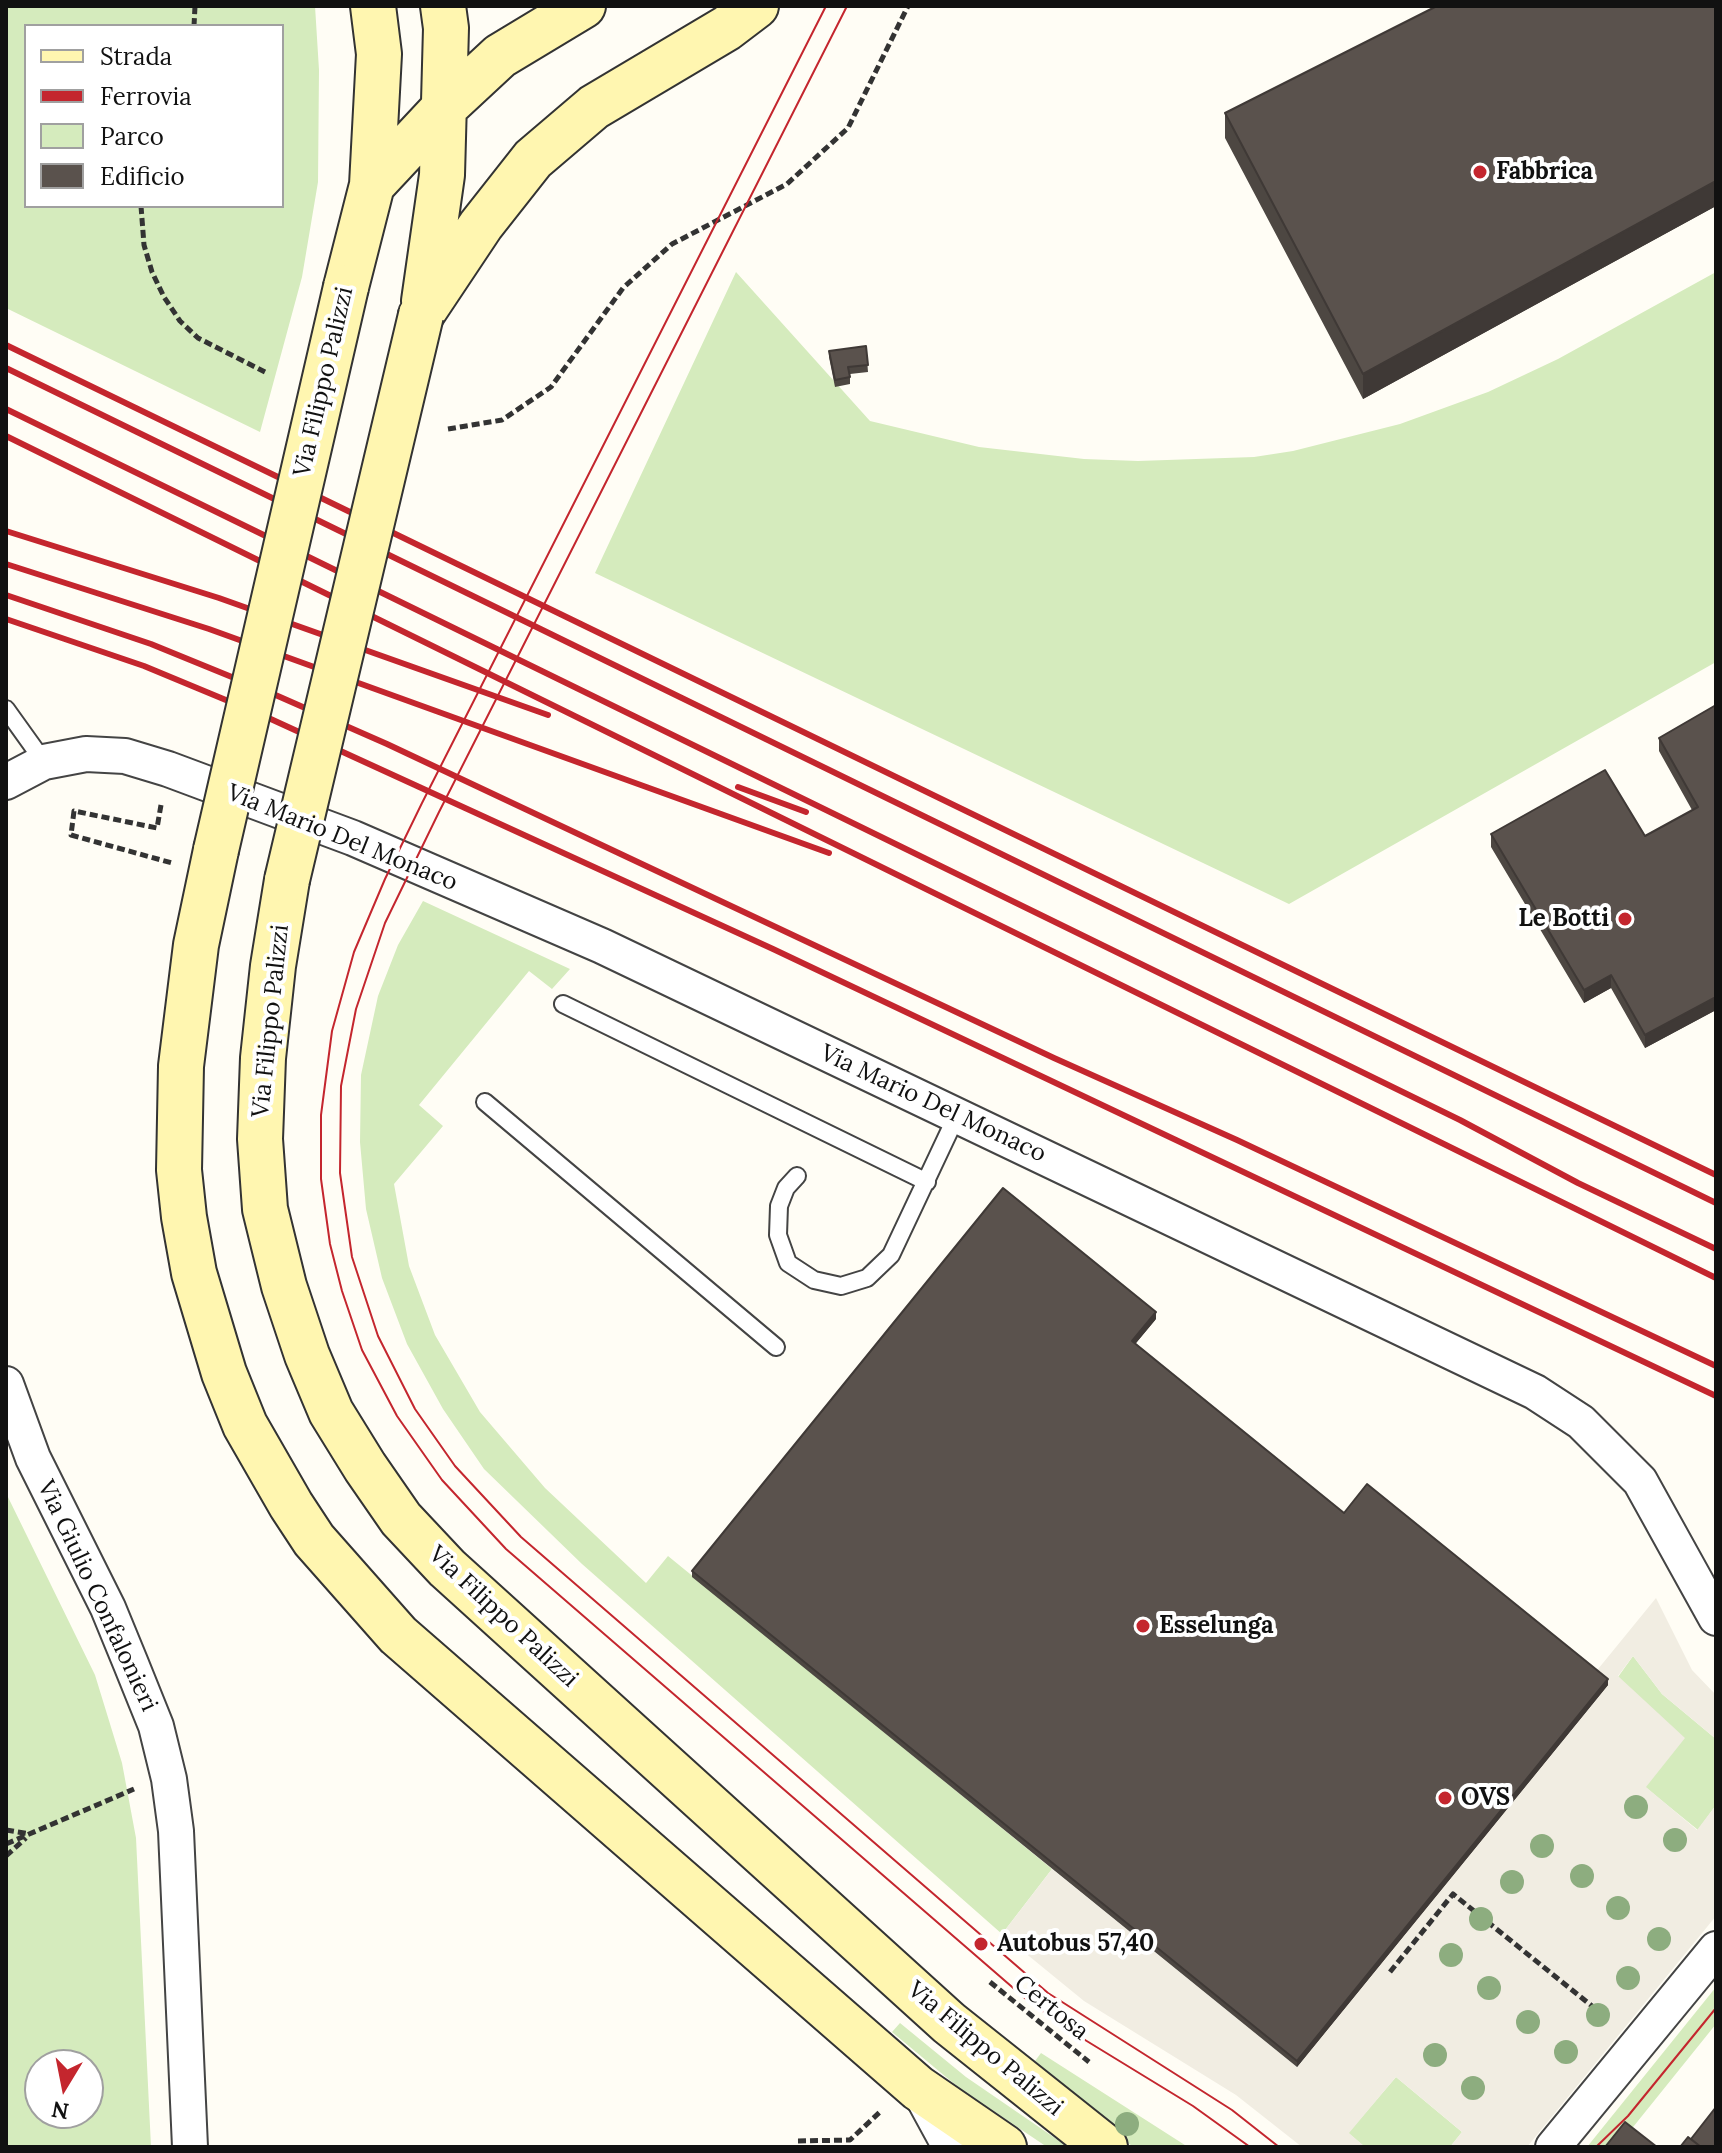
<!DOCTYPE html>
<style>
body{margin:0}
#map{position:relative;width:1722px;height:2153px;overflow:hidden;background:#fffdf5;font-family:Lora,serif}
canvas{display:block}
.frame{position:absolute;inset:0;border:8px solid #111;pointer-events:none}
.legend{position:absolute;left:24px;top:24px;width:260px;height:184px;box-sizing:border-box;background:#fff;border:2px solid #a0a0a0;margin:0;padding:10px 14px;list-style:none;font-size:24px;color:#111}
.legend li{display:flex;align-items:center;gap:16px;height:40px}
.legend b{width:40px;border:2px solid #a0a0a0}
.north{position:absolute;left:24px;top:2049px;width:80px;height:80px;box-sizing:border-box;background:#fff;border:2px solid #a0a0a0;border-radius:50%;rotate:190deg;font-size:22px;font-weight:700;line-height:32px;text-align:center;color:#111}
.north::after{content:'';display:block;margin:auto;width:28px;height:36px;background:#c4262e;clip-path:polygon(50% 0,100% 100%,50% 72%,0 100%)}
</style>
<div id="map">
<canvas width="1722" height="2153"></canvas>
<div class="frame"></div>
<ul class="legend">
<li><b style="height:10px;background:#fff6b0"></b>Strada</li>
<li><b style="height:10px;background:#c4262e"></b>Ferrovia</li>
<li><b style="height:22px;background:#d5ebbd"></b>Parco</li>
<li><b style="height:22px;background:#5a524d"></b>Edificio</li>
</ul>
<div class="north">N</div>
</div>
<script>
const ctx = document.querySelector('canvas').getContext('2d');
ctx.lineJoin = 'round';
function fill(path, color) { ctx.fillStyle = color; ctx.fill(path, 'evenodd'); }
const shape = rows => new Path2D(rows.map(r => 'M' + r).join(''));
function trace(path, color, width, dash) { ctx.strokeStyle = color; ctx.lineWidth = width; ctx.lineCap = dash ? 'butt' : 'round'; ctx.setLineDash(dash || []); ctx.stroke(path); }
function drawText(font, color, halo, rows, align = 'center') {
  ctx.font = font + ' Lora,serif'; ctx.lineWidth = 8; ctx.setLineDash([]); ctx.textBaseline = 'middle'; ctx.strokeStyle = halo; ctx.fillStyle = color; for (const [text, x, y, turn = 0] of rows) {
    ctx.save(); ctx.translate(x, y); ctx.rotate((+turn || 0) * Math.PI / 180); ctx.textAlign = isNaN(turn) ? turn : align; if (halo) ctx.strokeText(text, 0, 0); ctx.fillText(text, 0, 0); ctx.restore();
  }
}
fill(shape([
 [6,6,315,6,319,70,318,182,302,277,260,432,6,308],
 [282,26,282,206,26,206,26,26],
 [736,272,870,421,979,447,1084,459,1138,461,1254,457,1293,451,1400,424,1488,392,1558,359,1716,272,1716,662,1289,904,595,573],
 [423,901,570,969,552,989,529,971,419,1105,443,1126,394,1184,409,1266,435,1335,480,1412,545,1488,646,1583,668,1556,1052,1869,1002,1934,582,1564,484,1469,443,1409,407,1344,382,1278,366,1209,360,1142,361,1075,378,996,398,945],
 [6,1493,95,1675,122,1763,136,1838,151,2147,6,2147],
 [88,2065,88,2113,40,2113,40,2065],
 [1633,1656,1662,1694,1716,1739,1716,1805,1698,1830,1645,1787,1618,1677],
 [1716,1987,1716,2024,1617,2147,1587,2147],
 [900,2023,966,2077,1068,2147,1047,2147,958,2087,892,2032],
 [1041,2053,1188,2147,1133,2147,1035,2061],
 [1396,2077,1462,2132,1450,2147,1365,2147,1348,2133]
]), '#d5ebbd');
fill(shape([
 [1656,1598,1692,1670,1716,1695,1716,1739,1662,1694,1633,1656,1618,1676,1685,1738,1646,1787,1697,1830,1716,1805,1716,1916,1527,2147,1450,2147,1462,2132,1396,2077,1349,2133,1365,2147,1302,2147,1236,2095,1084,2001,1002,1934,1052,1869,1297,2067,1594,1674]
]), '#f1ede2');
const lane = shape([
 [6,709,44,762],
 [563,1004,927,1182],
 [485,1102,776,1347],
 [797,1176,786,1188,779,1206,778,1235,788,1263,814,1280,841,1286,867,1278,891,1255,957,1115]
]);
const street = shape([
 [6,782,44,762,86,754,125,756,168,769,353,838,602,946,1535,1392,1581,1422,1640,1481,1716,1618],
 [6,1384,33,1458,108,1608,131,1664,156,1726,169,1779,176,1831,190,2147],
 [920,2092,950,2147],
 [1553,2147,1716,1949]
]);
const secondary = shape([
 [372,185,444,108,500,56,583,6],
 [346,287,372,185,379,54,373,6],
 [424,301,442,175,446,28,443,6],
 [421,315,481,225,533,159,594,107,727,28,756,6],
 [216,850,196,945,181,1066,179,1170,184,1217,194,1273,224,1373,245,1425,291,1505,314,1540,398,1635,918,2088,1004,2147],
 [287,880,273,966,263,1058,260,1139,265,1209,284,1286,307,1355,331,1412,365,1467,401,1519,447,1568,949,2023,1105,2147]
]);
trace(lane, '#444', 20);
trace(street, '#444', 38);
trace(secondary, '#333', 48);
trace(shape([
 [194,26,195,6],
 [141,206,144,245,152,272,164,297,180,321,198,338,265,372],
 [448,429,502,420,551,387,623,288,672,244,787,184,848,128,908,6],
 [161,805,157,828,74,811,71,835,172,863],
 [6,1830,30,1834],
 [6,1844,134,1789],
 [6,1856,26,1838],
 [1390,1972,1453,1894,1608,2019],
 [990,1982,1089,2062],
 [798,2141,850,2140,881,2111]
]), '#333', 5, [8, 4]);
trace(lane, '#fff', 16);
trace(street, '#fff', 34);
trace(secondary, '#fff6b0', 44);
trace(shape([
 [826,6,422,803,385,879,354,952,332,1031,321,1115,321,1179,330,1244,342,1291,362,1350,397,1416,442,1480,506,1549,1026,1999,1072,2032,1193,2106,1250,2147],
 [847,6,439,812,385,923,356,1009,341,1086,340,1173,352,1257,378,1336,415,1409,455,1466,521,1537,1048,1993,1232,2110,1279,2147],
 [1596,2147,1628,2116,1716,2008]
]), '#c4262e', 2);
trace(shape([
 [6,345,1716,1175],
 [6,368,1716,1203],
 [6,409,1460,1120,1578,1183,1716,1249],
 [6,436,1716,1278],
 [6,531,219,598,548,715],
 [6,564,209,629,829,853],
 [6,595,151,644,271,693,387,744,1054,1058,1237,1140,1716,1366],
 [6,619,144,666,262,715,773,949,1716,1396],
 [738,787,806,812]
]), '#c4262e', 6);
const secondaryBridge = shape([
 [216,850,346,287],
 [287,880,421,315]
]);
trace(secondaryBridge, '#333', 48, []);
trace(secondaryBridge, '#fff6b0', 44);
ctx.fillStyle = '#8dad7f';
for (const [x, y] of [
 [1636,1807],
 [1675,1840],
 [1542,1846],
 [1582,1876],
 [1512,1882],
 [1618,1908],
 [1481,1919],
 [1659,1939],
 [1451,1955],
 [1628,1978],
 [1489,1988],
 [1598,2015],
 [1528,2022],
 [1566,2052],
 [1435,2055],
 [1473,2088],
 [1127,2124]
]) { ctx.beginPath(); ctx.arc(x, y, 12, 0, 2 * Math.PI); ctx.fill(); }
fill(shape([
 [1716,6,1716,206,1363,399,1225,138,1225,113],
 [866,346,868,372,850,374,850,384,835,387,829,357,829,351],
 [1716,705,1716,1010,1645,1048,1611,988,1584,1003,1491,847,1491,834,1645,836,1692,810,1659,751,1659,738],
 [1156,1319,1135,1344,1344,1513,1608,1685,1297,2067,692,1577,692,1571]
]), '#4d4742');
fill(shape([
 [1716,181,1716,206,1363,399,1363,374],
 [1611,975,1611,988,1584,1003,1584,990],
 [1716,997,1716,1010,1645,1048,1645,1035],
 [1156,1312,1156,1319,1132,1348,1132,1341],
 [1608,1679,1608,1685,1297,2067,1297,2061]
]), '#3f3936');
const building = shape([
 [1437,6,1716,6,1716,181,1363,374,1225,113,1437,6],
 [866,346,868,365,848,367,850,377,835,380,829,351,866,346],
 [1716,705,1716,997,1645,1035,1611,975,1584,990,1491,834,1605,770,1645,836,1698,807,1659,738,1716,705],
 [1003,1188,1156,1312,1132,1341,1344,1513,1367,1484,1608,1679,1297,2061,692,1571,1003,1188],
 [1716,2107,1716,2147,1701,2147,1691,2139,1716,2107],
 [1625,2122,1657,2147,1605,2147,1625,2122],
 [1688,2137,1701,2147,1680,2147,1688,2137]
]);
fill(building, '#5a524d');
trace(building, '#3f3936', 2);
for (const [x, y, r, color] of [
 [1480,172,8,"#c4262e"],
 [1625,919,8,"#c4262e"],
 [1143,1626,8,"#c4262e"],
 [1445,1798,8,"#c4262e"],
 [981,1944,8,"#c4262e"]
]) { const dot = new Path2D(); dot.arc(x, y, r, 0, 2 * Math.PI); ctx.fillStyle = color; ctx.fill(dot); trace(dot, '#fff', 3); }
drawText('bold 24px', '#111', '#fff', [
 ["Fabbrica",1496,172],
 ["Le Botti",1609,919,"right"],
 ["Esselunga",1159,1626],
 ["OVS",1461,1798],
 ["Autobus 57,40",997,1944]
], 'left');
drawText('24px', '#111', '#fff', [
 ["Via Filippo Palizzi",324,382,-77],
 ["Via Mario Del Monaco",342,838,22],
 ["Via Filippo Palizzi",271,1021,-84],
 ["Via Mario Del Monaco",933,1104,25],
 ["Via Giulio Confalonieri",97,1596,65],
 ["Via Filippo Palizzi",503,1617,43],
 ["Certosa",1051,2008,39],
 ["Via Filippo Palizzi",985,2049,40]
]);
</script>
